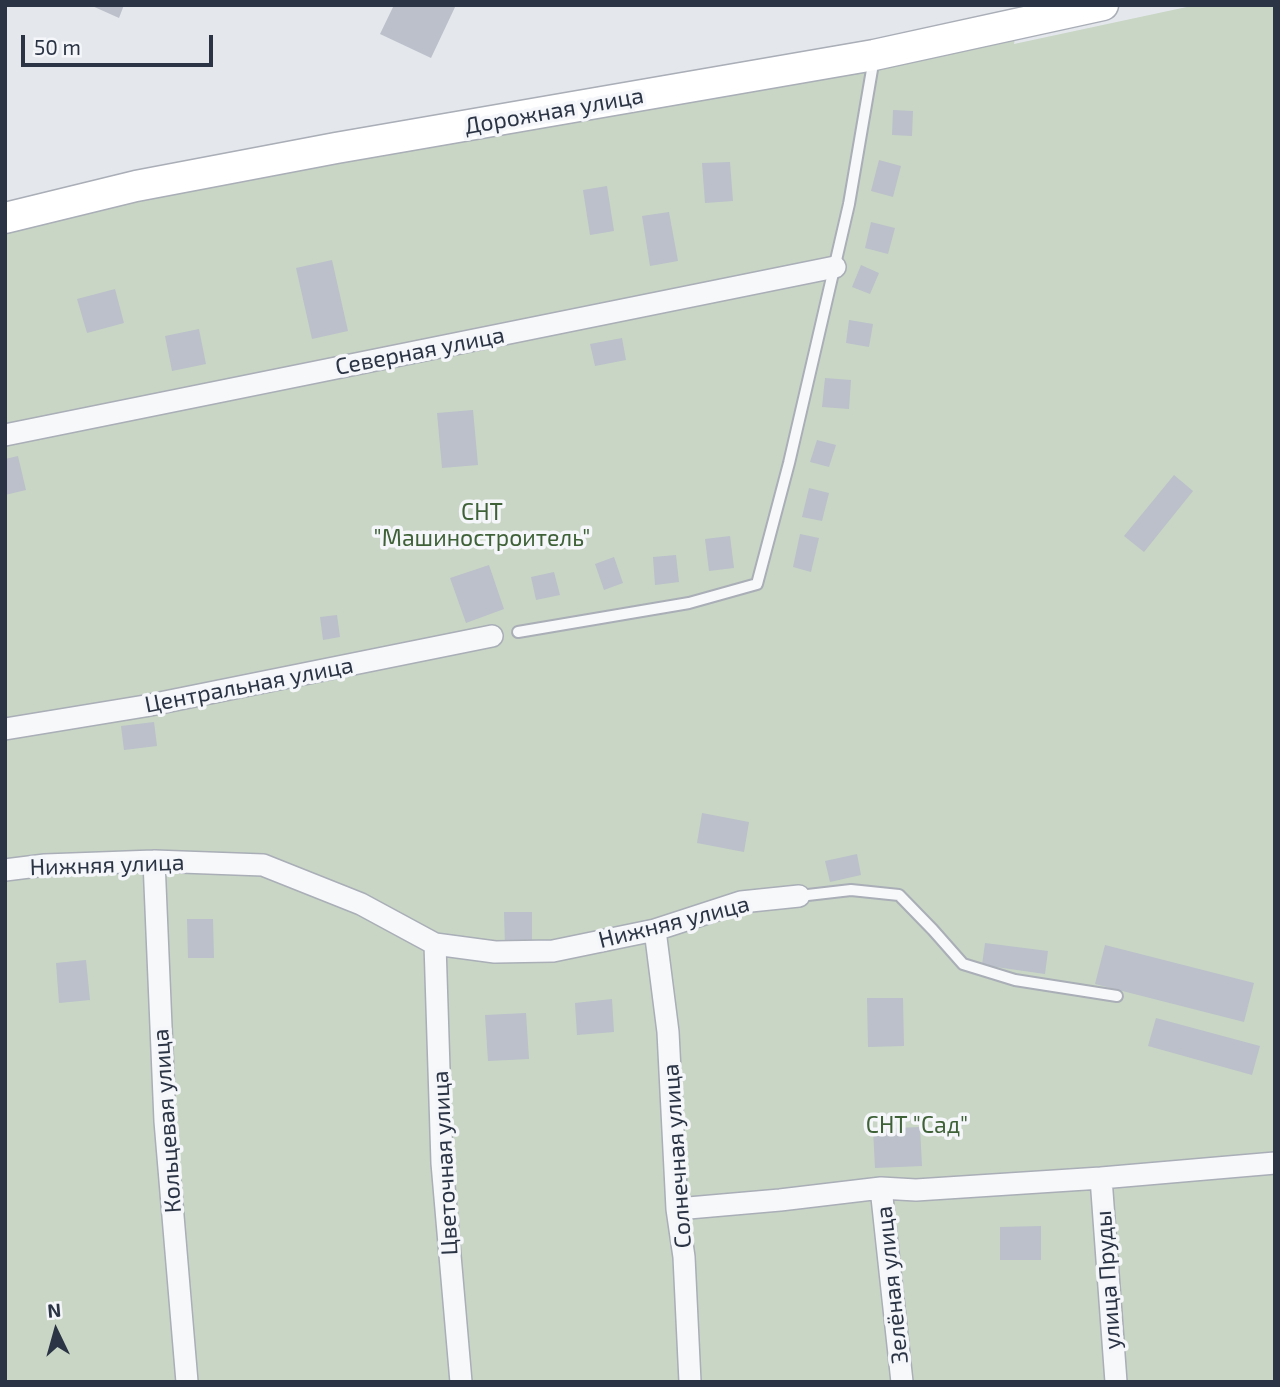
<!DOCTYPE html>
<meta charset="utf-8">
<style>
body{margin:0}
#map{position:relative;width:1280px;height:1387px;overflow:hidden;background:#e4e7ec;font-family:"Exo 2",sans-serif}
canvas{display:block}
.frame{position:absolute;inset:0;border:7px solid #2b3445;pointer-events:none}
.north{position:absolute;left:21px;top:1296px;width:70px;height:70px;-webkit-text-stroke:5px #f4f6f9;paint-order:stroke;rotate:355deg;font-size:19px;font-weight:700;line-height:28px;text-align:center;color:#2b3445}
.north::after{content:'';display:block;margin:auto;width:24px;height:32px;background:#2b3445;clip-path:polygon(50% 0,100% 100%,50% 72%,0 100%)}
.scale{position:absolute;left:21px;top:35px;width:192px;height:32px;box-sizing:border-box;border:4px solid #2b3445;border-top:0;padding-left:9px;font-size:21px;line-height:24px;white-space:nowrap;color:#2b3445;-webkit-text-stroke:5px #f4f6f9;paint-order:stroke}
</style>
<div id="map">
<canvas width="1280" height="1387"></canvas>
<div class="frame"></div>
<div class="north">N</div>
<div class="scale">50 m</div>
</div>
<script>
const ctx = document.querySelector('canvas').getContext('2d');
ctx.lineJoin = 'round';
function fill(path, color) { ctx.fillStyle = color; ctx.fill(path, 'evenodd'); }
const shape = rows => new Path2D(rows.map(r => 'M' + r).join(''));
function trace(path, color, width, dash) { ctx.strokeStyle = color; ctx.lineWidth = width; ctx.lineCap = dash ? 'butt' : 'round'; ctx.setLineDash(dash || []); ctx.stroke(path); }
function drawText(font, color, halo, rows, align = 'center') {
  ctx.font = font + ' "Exo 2",sans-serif'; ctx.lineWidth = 7; ctx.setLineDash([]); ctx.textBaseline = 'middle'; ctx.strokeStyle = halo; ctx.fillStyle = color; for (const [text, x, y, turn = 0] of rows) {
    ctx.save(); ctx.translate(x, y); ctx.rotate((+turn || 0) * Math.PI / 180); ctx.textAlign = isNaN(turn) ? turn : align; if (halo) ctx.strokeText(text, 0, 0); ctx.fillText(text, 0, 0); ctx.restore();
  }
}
fill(shape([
 [1196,5,1275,5,1275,1382,5,1382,5,218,1018,24,1014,44]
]), '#c9d6c5');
fill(shape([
 [90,5,124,5,119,18],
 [394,5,456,5,431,58,380,34],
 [893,110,913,111,912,136,892,135],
 [879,160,901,166,893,197,871,191],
 [730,162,733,201,705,203,702,163],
 [607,186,614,231,590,235,583,190],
 [669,212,678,261,650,266,642,216],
 [871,222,895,228,888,254,865,248],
 [332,260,348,331,312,339,296,268],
 [861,265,879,273,870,294,852,287],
 [115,289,124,323,87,333,77,299],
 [849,320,873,324,869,347,846,343],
 [199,329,206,364,172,371,165,336],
 [622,338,626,360,595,366,590,344],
 [825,378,851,380,849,409,822,407],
 [473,410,478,465,442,468,437,413],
 [817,440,836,445,829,467,810,462],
 [18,456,26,490,5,495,5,459],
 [1174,475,1193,491,1144,552,1124,536],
 [809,488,829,493,822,521,802,517],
 [800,534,819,538,811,572,793,567],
 [730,536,734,568,709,571,705,539],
 [676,555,679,582,655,585,653,557],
 [614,557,623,583,604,590,595,564],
 [489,565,504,609,466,623,450,578],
 [554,572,560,595,536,600,531,577],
 [337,615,340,637,323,640,320,617],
 [154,722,157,746,124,750,121,726],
 [702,813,749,822,744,852,697,843],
 [857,854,861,875,830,882,825,861],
 [504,912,532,912,532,947,505,947],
 [187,919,213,919,214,958,188,958],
 [985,943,1048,951,1045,974,982,965],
 [1105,945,1254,983,1244,1022,1095,984],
 [86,960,90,1000,59,1003,56,963],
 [867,998,903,998,904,1046,868,1047],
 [612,999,614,1032,577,1035,575,1003],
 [526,1013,529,1059,488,1061,485,1015],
 [1156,1018,1260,1046,1252,1075,1148,1046],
 [920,1127,922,1166,875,1168,873,1129],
 [1041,1226,1041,1260,1000,1260,1000,1227]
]), '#bbc0ca');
const lane = shape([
 [518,632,689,603,757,584,789,463,849,204,874,58],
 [799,896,851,890,899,895,933,930,963,964,1015,980,1117,996]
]);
const street = shape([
 [5,435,835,267],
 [5,729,145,706,492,636],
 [154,861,165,1121,187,1382],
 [5,870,45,865,154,861,263,865,361,904,435,944,495,952,553,951,655,930,741,902,799,896],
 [655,930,668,1032,677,1209,684,1257,690,1382],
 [435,944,442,1163,461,1382],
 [1101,1178,1116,1382],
 [881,1188,902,1382],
 [677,1209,780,1200,881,1188,916,1190,1101,1178,1275,1163]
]);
const secondary = shape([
 [5,218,136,186,336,148,874,55,1103,5]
]);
trace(lane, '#a9aeb7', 14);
trace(street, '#a9aeb7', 24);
trace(secondary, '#a9aeb7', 33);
trace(lane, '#f7f8fa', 10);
trace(street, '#f7f8fa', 21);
trace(secondary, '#fff', 30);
drawText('23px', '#2b3445', '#f4f6f9', [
 ["Дорожная улица",554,111,-10],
 ["Северная улица",420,351,-11],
 ["Центральная улица",249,685,-11],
 ["Нижняя улица",107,865,-2],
 ["Нижняя улица",674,922,-14],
 ["Кольцевая улица",167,1121,-94],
 ["Солнечная улица",677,1156,-94],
 ["Цветочная улица",445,1163,-93],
 ["улица Пруды",1108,1280,-94],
 ["Зелёная улица",892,1285,-96]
]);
drawText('23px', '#3f6138', '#f4f6f9', [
 ["СНТ",482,512],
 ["\"Машиностроитель\"",482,538],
 ["СНТ \"Сад\"",917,1125]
]);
</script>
